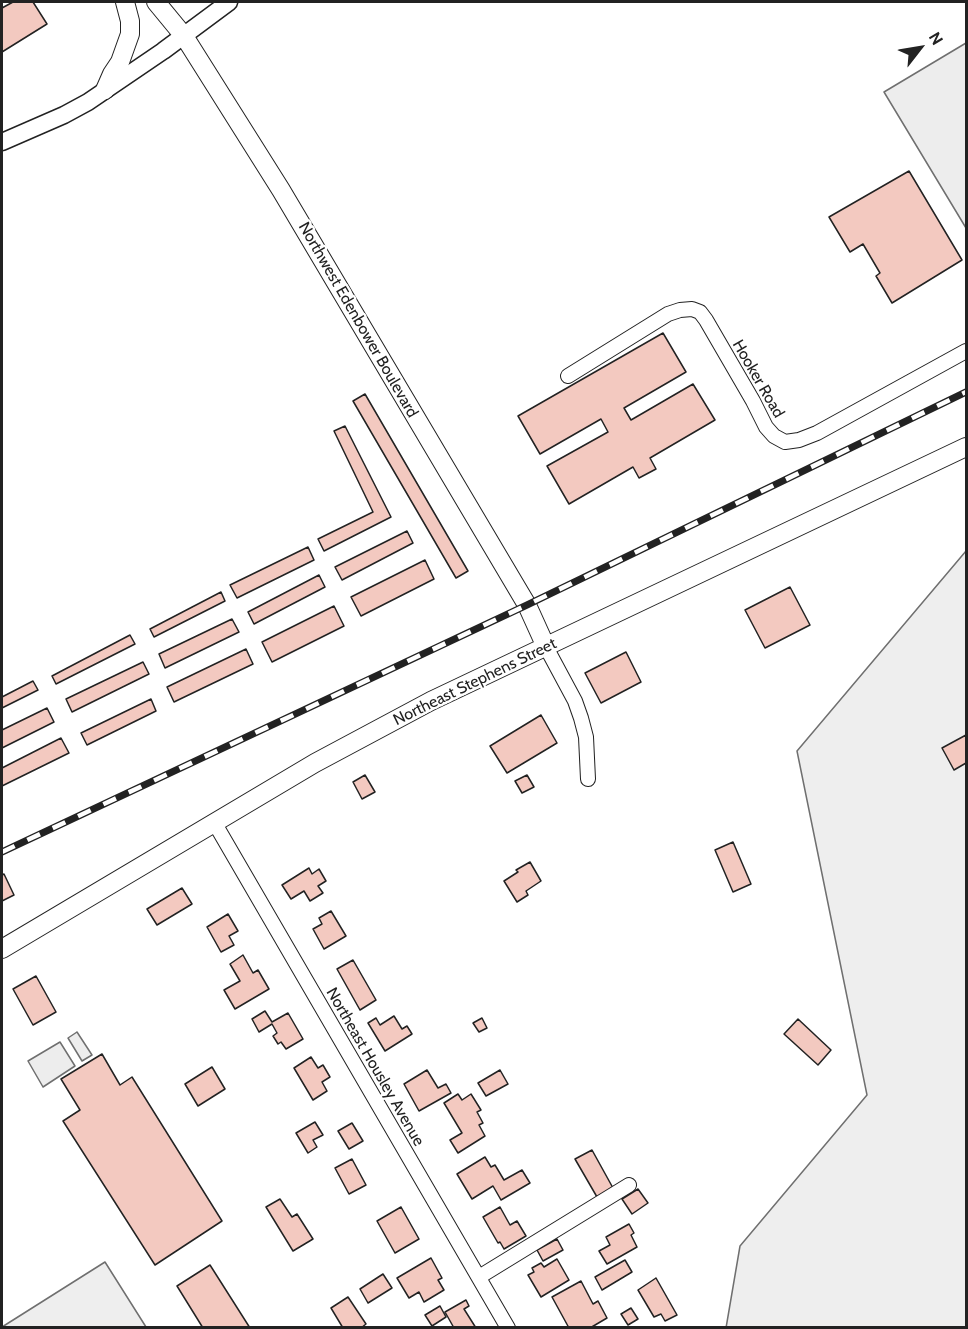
<!DOCTYPE html>
<style>
body{margin:0}
#map{position:relative;width:968px;height:1329px;overflow:hidden;background:#fff;font-family:Cabin,sans-serif}
canvas{display:block}
.frame{position:absolute;inset:0;border:3px solid #222;pointer-events:none}
.north{position:absolute;left:890px;top:18px;width:60px;height:60px;-webkit-text-stroke:4px #fff;paint-order:stroke;rotate:59deg;font-size:16px;font-weight:700;line-height:24px;text-align:center;color:#222}
.north::after{content:'';display:block;margin:auto;width:21px;height:27px;background:#222;clip-path:polygon(50% 0,100% 100%,50% 72%,0 100%)}
</style>
<div id="map">
<canvas width="968" height="1329"></canvas>
<div class="frame"></div>
<div class="north">N</div>
</div>
<script>
const ctx = document.querySelector('canvas').getContext('2d');
ctx.lineJoin = 'round';
function fill(path, color) { ctx.fillStyle = color; ctx.fill(path, 'evenodd'); }
const shape = rows => new Path2D(rows.map(r => 'M' + r).join(''));
function trace(path, color, width, dash) { ctx.strokeStyle = color; ctx.lineWidth = width; ctx.lineCap = dash ? 'butt' : 'round'; ctx.setLineDash(dash || []); ctx.stroke(path); }
function drawText(font, color, halo, rows, align = 'center') {
  ctx.font = font + ' Cabin,sans-serif'; ctx.lineWidth = 4.5; ctx.setLineDash([]); ctx.textBaseline = 'middle'; ctx.strokeStyle = halo; ctx.fillStyle = color; for (const [text, x, y, turn = 0] of rows) {
    ctx.save(); ctx.translate(x, y); ctx.rotate((+turn || 0) * Math.PI / 180); ctx.textAlign = isNaN(turn) ? turn : align; if (halo) ctx.strokeText(text, 0, 0); ctx.fillText(text, 0, 0); ctx.restore();
  }
}
const green = shape([
 [966,551,966,1327,726,1328,740,1246,867,1095,797,751,966,551],
 [105,1262,146,1327,2,1327,105,1262]
]);
fill(green, '#eee');
trace(green, '#6f6f6f', 1.5);
const parking = shape([
 [966,43,966,228,884,92,966,43],
 [77,1032,92,1055,82,1061,68,1038,77,1032],
 [60,1042,75,1066,43,1087,28,1061,60,1042]
]);
fill(parking, '#ededed');
trace(parking, '#6f6f6f', 1.5);
const building = shape([
 [13,2,33,2,47,24,2,52,2,8,13,2],
 [909,171,962,260,892,303,876,276,880,273,863,244,850,252,829,217,909,171],
 [663,333,686,372,624,408,631,420,693,384,715,420,650,458,656,469,639,478,633,467,569,504,547,466,608,432,601,419,540,454,518,416,663,333],
 [365,394,468,571,456,578,353,401,365,394],
 [345,426,391,517,324,551,318,539,373,512,334,431,345,426],
 [407,531,413,543,342,580,335,567,407,531],
 [308,547,314,560,237,598,230,585,308,547],
 [425,560,434,579,361,616,351,597,425,560],
 [319,575,325,587,254,624,248,612,319,575],
 [790,587,810,625,765,648,745,610,790,587],
 [221,592,225,601,154,637,150,629,221,592],
 [334,606,344,626,272,662,262,642,334,606],
 [232,619,239,632,165,668,159,654,232,619],
 [130,635,135,644,56,684,52,676,130,635],
 [246,649,253,664,174,702,167,687,246,649],
 [626,652,641,682,601,703,585,673,626,652],
 [143,662,149,674,72,712,66,699,143,662],
 [33,681,38,690,2,708,2,697,33,681],
 [151,699,156,711,87,745,81,733,151,699],
 [47,708,54,722,2,748,2,730,47,708],
 [541,715,557,743,507,773,490,746,541,715],
 [966,735,966,763,954,770,942,748,966,735],
 [61,738,69,753,2,786,2,768,61,738],
 [365,775,375,792,362,799,353,782,365,775],
 [527,775,534,787,522,793,515,781,527,775],
 [733,842,751,884,733,892,715,850,733,842],
 [530,862,541,881,526,891,528,895,517,902,504,881,518,872,516,870,530,862],
 [309,868,312,874,319,869,326,881,318,886,323,893,310,901,304,891,291,899,282,885,309,868],
 [4,874,14,895,2,901,2,875,4,874],
 [182,888,192,904,157,925,147,909,182,888],
 [331,911,346,936,324,949,313,929,322,924,319,918,331,911],
 [228,914,238,931,229,936,234,945,221,952,207,927,228,914],
 [243,955,253,973,258,970,269,989,235,1009,224,990,240,981,230,964,243,955],
 [353,960,376,1000,360,1010,337,969,353,960],
 [36,976,56,1012,33,1025,13,989,36,976],
 [265,1011,272,1022,288,1013,303,1039,286,1049,281,1042,278,1044,273,1036,277,1033,272,1024,259,1032,252,1019,265,1011],
 [394,1016,402,1029,407,1026,412,1034,385,1051,368,1023,376,1018,380,1025,394,1016],
 [482,1018,487,1028,479,1032,473,1023,482,1018],
 [798,1019,831,1050,818,1065,784,1034,798,1019],
 [102,1054,120,1085,132,1077,222,1221,155,1265,63,1121,80,1110,61,1079,102,1054],
 [311,1057,318,1068,323,1065,330,1077,322,1082,327,1091,313,1100,294,1068,311,1057],
 [212,1067,225,1089,198,1106,185,1084,212,1067],
 [427,1070,438,1088,446,1084,451,1093,419,1111,404,1084,427,1070],
 [500,1070,508,1084,486,1096,478,1083,500,1070],
 [458,1094,462,1100,471,1094,481,1110,477,1112,483,1123,479,1125,485,1136,458,1153,450,1140,462,1133,444,1103,458,1094],
 [315,1122,323,1135,313,1140,317,1147,308,1153,296,1133,315,1122],
 [352,1123,363,1141,349,1149,338,1131,352,1123],
 [592,1150,613,1188,597,1197,575,1159,592,1150],
 [485,1157,491,1167,495,1165,504,1180,522,1170,530,1183,501,1200,493,1186,472,1199,457,1174,485,1157],
 [352,1159,366,1185,349,1194,335,1168,352,1159],
 [638,1189,648,1203,632,1214,622,1199,638,1189],
 [280,1199,292,1217,297,1214,313,1239,293,1251,266,1207,280,1199],
 [401,1207,419,1239,395,1253,377,1221,401,1207],
 [500,1207,510,1225,517,1221,526,1236,504,1249,500,1242,498,1243,483,1217,500,1207],
 [629,1224,634,1233,631,1235,637,1247,607,1264,599,1251,610,1245,606,1237,629,1224],
 [557,1239,563,1250,543,1261,537,1250,557,1239],
 [431,1258,442,1278,438,1280,444,1290,424,1302,419,1292,409,1298,397,1278,431,1258],
 [557,1259,569,1280,541,1297,528,1275,534,1272,532,1268,541,1263,544,1267,557,1259],
 [625,1260,632,1272,602,1290,595,1277,625,1260],
 [210,1265,250,1328,203,1328,177,1286,210,1265],
 [383,1274,392,1288,368,1303,360,1289,383,1274],
 [656,1278,677,1315,665,1321,661,1314,654,1317,638,1290,656,1278],
 [581,1281,593,1304,598,1301,607,1318,590,1328,569,1328,552,1297,581,1281],
 [348,1297,366,1324,361,1328,343,1328,331,1308,348,1297],
 [466,1300,469,1306,464,1309,476,1328,454,1328,445,1312,466,1300],
 [440,1306,446,1317,432,1326,425,1315,440,1306],
 [631,1308,638,1319,628,1325,621,1314,631,1308]
]);
fill(building, '#f3c9c0');
trace(building, '#222', 1.5);
const minor = shape([
 [568,376,668,314,680,310,692,309,700,312,706,320,753,401,766,427,774,436,785,442,799,440,817,433,966,351],
 [546,647,575,701,581,718,586,737,588,779],
 [214,822,508,1328],
 [479,1277,629,1185]
]);
const tertiary = shape([
 [2,142,64,115,88,102,163,51,229,2]
]);
const secondary = shape([
 [156,2,184,36,281,190,527,605,546,647],
 [105,90,112,74,120,62,130,34,130,21,125,2],
 [2,949,315,763,431,701,966,447]
]);
trace(minor, '#222', 16);
trace(tertiary, '#222', 19);
trace(secondary, '#222', 20);
trace(minor, '#fff', 14);
trace(tertiary, '#fff', 16);
trace(secondary, '#fff', 18);
const rail = shape([
 [2,852,527,605,966,392]
]);
trace(rail, '#222', 7);
trace(rail, '#fff', 4.5, [14]);
drawText('16px', '#222', '#fff', [
 ["Northwest Edenbower Boulevard",358,320,60],
 ["Hooker Road",758,379,60],
 ["Northeast Stephens Street",475,682,-26],
 ["Northeast Housley Avenue",375,1067,60]
]);
</script>
